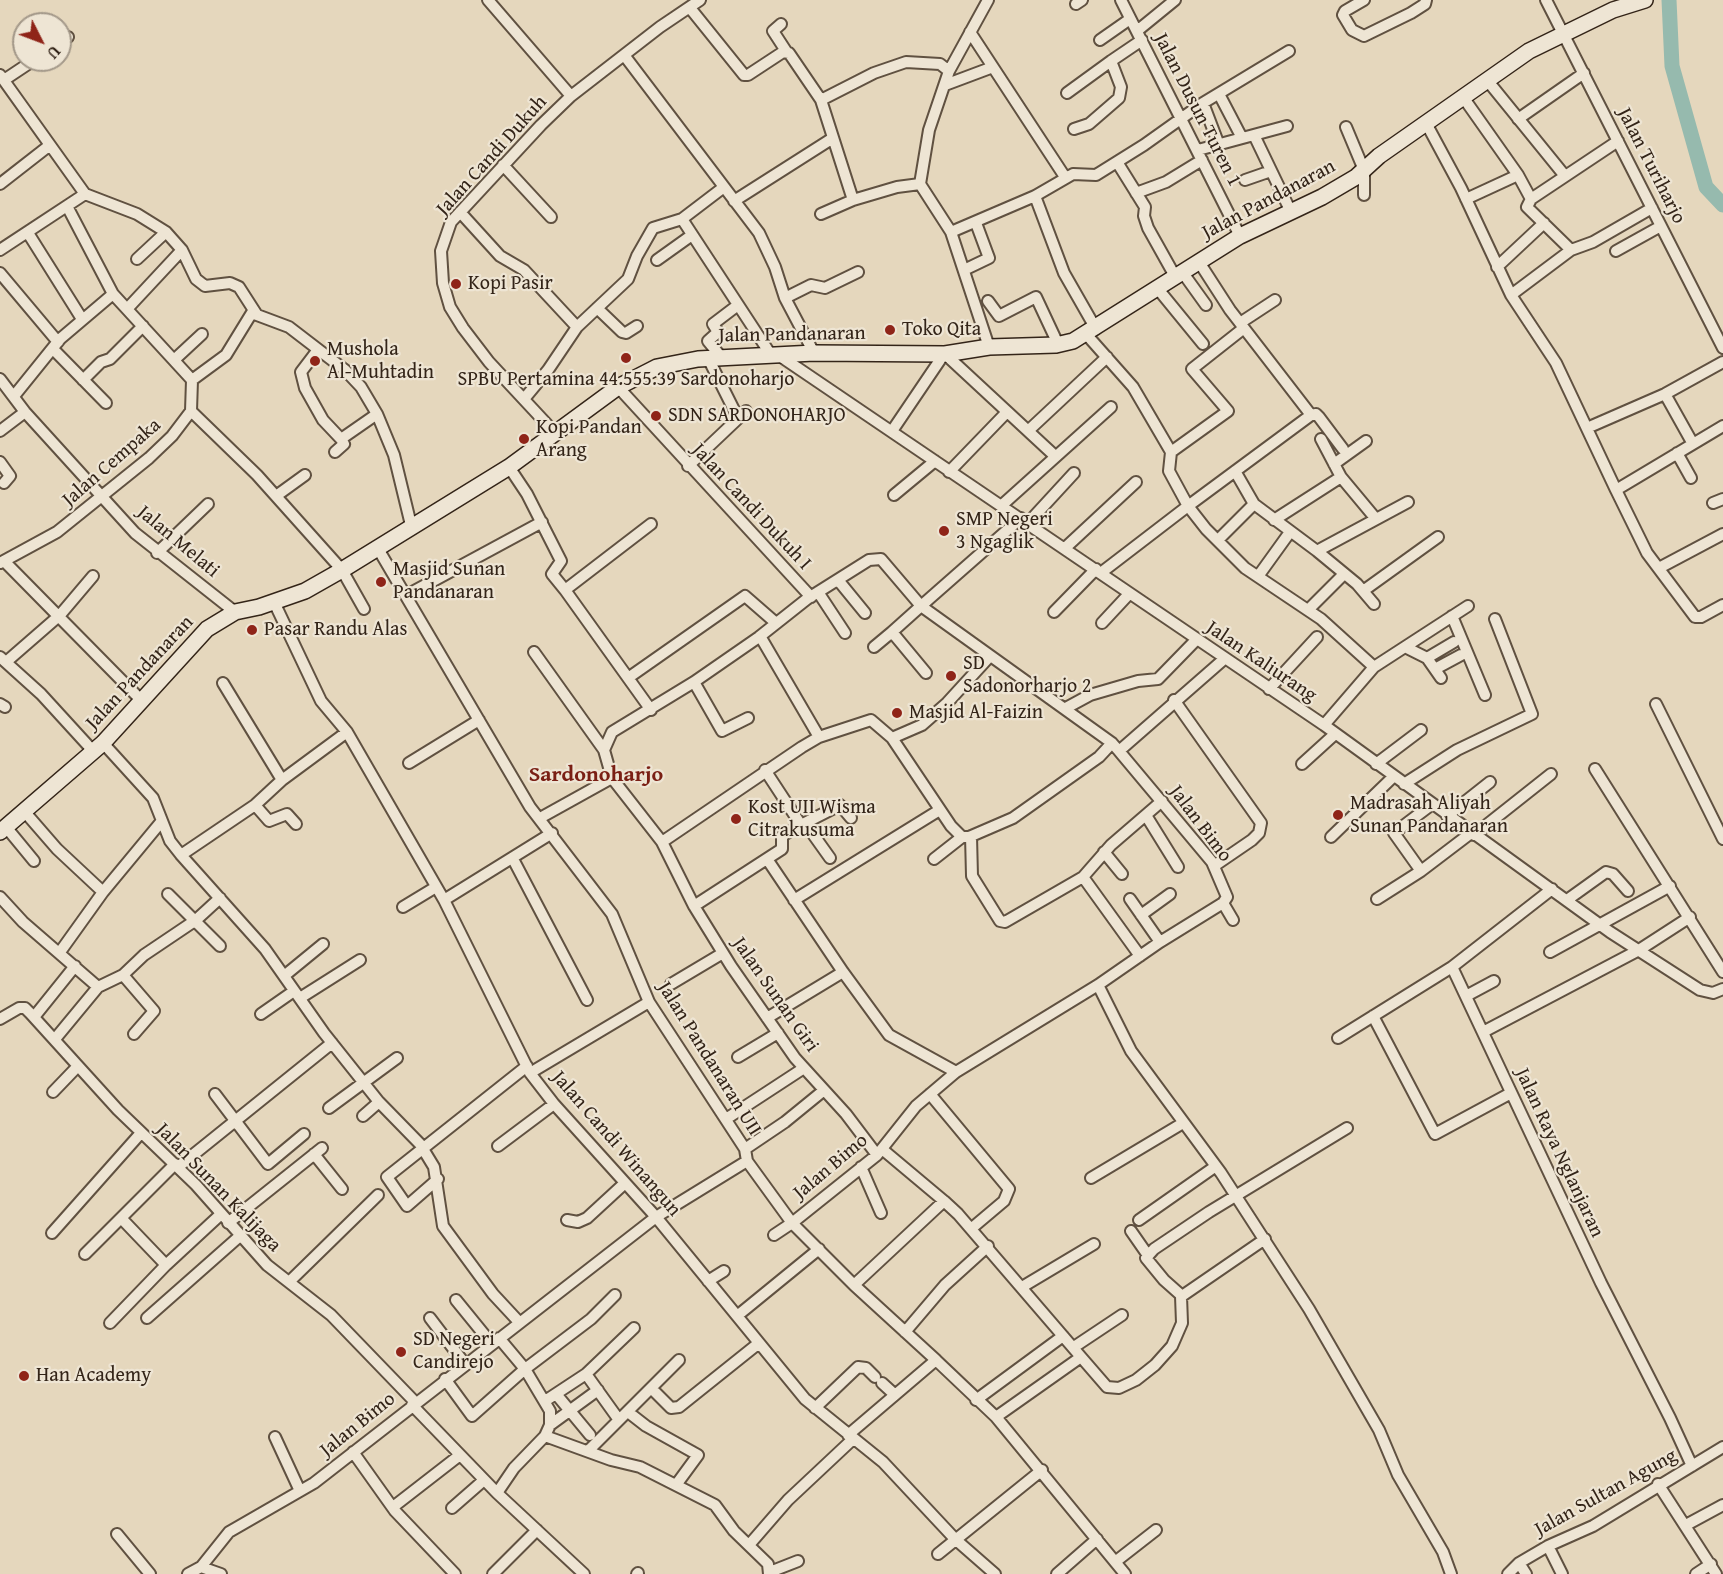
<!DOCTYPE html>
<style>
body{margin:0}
#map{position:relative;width:1723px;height:1574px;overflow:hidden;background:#e5d7bd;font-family:"Gentium Book Plus",serif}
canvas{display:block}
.north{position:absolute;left:12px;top:12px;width:60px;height:60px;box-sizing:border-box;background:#eee5d4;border:2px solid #a39889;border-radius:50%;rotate:132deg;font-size:16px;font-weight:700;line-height:24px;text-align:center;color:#332418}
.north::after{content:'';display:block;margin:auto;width:21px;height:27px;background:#8f2418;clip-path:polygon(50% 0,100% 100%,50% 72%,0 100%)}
</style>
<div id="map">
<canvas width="1723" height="1574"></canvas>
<div class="north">U</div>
</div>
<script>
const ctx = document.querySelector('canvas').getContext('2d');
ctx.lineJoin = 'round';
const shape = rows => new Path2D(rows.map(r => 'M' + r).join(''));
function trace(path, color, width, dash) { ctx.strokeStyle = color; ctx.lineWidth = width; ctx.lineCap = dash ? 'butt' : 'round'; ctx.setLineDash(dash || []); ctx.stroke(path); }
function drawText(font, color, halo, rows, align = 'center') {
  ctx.font = font + ' "Gentium Book Plus",serif'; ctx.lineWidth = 4.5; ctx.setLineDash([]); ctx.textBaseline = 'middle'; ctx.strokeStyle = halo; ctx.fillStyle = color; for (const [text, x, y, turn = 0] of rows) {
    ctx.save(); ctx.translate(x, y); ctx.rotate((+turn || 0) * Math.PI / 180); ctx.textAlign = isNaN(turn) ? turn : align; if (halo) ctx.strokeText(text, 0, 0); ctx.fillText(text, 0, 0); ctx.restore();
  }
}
trace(shape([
 [1669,0,1672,66,1706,187,1723,205]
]), '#96baae', 15);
const street = shape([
 [488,0,571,96],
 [988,0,949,71,929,130,920,184,951,232,989,347],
 [1121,0,1240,236],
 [1364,0,1345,11,1343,15,1352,30,1364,36,1411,13,1425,4,1426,0],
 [1546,0,1723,348],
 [1076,4,1082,0],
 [690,8,744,75,748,75,783,52,789,53,821,100,853,200],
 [781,24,773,31,786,51],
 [1137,31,1175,0],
 [970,32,1065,177],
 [1100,40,1130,19],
 [60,42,68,37],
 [624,55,759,233,775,267,785,298,814,353],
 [1111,61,1142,40],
 [0,75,85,194],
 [4,80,34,60],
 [1487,80,1565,176],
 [945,85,993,67],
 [1067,93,1111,61,1121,87,1119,98,1089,124,1074,129],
 [1219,94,1242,138],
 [1463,97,1518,175,1531,199,1527,207,1571,250,1511,295],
 [821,100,874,73,906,62,940,64,949,71],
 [1203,103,1219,145],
 [1518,119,1584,73],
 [1426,123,1461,188,1511,295,1556,363,1616,490,1723,426],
 [1346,127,1364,170,1364,195],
 [1254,135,1291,212],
 [1198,150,1287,126],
 [1117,162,1145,207,1144,216,1148,228,1176,278],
 [503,165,551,217],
 [1245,180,1271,171],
 [0,184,50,145],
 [1136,193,1166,182,1202,160],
 [85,194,137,214,166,232,182,250,196,279,205,286,230,283,239,287,257,315,289,327,345,370,361,387,377,414,394,455,411,525],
 [1035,196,1064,273,1096,329],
 [1466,199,1518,175],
 [1531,199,1618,141],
 [734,201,833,138],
 [68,208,113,294],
 [460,212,500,256,524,270,577,327],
 [821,214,853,200,897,187,920,184],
 [682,219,771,355],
 [951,232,1035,196,1073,174,1096,175,1144,145,1203,103,1289,51],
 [28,233,82,319],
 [0,250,85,194],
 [1571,250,1593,242,1652,208],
 [1616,251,1661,226],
 [137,259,166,232],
 [657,260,692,235],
 [1199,262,1230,310,1311,415,1316,414,1319,417,1343,449],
 [1497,267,1544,223],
 [964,270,989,258,976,223],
 [0,273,58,342],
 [1183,273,1206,305],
 [1158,289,1203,344],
 [785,298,811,285,825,288,858,272],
 [988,301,999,316,1036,297,1058,344],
 [597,308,622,332,626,333,637,326],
 [127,309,182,250],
 [1240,323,1275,300],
 [1086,334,1133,387,1171,452,1169,471,1188,506,1102,572],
 [53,349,106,403],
 [317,351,301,372,305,388,323,420,341,439],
 [945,354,1055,456],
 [780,356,1324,725,1610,932,1700,990,1713,993,1723,989],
 [708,358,738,418],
 [722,358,708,341,718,332,713,324,738,305],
 [174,360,202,334],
 [0,379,25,412,135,533,235,612],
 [83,380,101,362,110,359,143,326],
 [618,387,811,597],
 [1665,394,1693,444],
 [14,396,60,339,113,294,192,380],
 [524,399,548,370,577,327,628,279,637,256,653,228,682,219,724,187],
 [191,411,257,475,342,570,364,609],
 [1311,415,1188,506,1206,529,1245,568,1321,619,1374,667,1324,725],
 [1587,428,1665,394,1723,362],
 [1029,430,1107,357],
 [0,431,25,412],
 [892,431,940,360],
 [556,434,489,362,463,328,450,307,443,283,441,251,451,222,541,125,571,96,660,27,700,0],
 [1321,439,1341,477,1376,519],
 [335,452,344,444,341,439,377,414],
 [1171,452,1228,411,1192,369,1244,328],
 [1677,453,1691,478],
 [0,462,10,476,4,483],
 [1334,464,1366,441],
 [688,466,746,411],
 [509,467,527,494,561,561,552,574,565,590,651,524],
 [1235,471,1254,504,1317,551,1408,502],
 [949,472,1007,412],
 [1616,490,1647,553,1695,617,1701,617,1723,605],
 [894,495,935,461],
 [276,496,305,475],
 [1713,503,1723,499],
 [1001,506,1111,407],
 [1021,518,921,606,1112,743],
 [1274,520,1341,477],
 [1028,523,1074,473],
 [1218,540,1254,504],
 [377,547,530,807,612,914,649,1002,745,1149,747,1161],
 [1065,548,1136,482],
 [1317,551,1357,584,1374,604],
 [157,553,208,504],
 [4,561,142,701],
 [0,563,57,532,149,458,172,436,191,411,192,380,226,355,253,311],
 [1659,568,1723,534],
 [1259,575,1290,532],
 [838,580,865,613],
 [565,590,651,710],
 [1363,591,1438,537],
 [818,592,845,633],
 [407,595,542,522],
 [274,602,321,701,347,732,444,900,530,1073,554,1104,656,1217,805,1399,883,1462,955,1539,995,1574],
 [1308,610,1344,574],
 [1054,612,1096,569],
 [1452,616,1485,695],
 [1102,623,1129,594],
 [760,636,819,737],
 [874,647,892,632],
 [1407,648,1427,658,1441,678],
 [534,652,604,750],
 [0,657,41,694,94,752],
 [1427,658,1454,642],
 [6,662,60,615,93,576],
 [1374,667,1468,606],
 [1435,669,1461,655],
 [628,678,745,596,776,623],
 [694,682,722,731,748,718],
 [223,683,282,780],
 [1269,689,1317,637],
 [1174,700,1261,823,1259,833,1252,840,1214,866],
 [0,704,5,707],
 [1656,704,1723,839],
 [1066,708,1090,695,1138,681,1158,679,1196,640],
 [347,732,282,780,255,805,181,855,265,949,324,1033,379,1102,420,1144,434,1167,443,1226,493,1294,519,1322],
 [892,738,922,725,947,703,990,656],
 [103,743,153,798,170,841,181,855],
 [409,763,479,720],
 [1302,764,1335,734],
 [1376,764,1421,730],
 [1595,769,1723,972],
 [612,778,662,842,802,747,819,737,871,720,892,738,951,826,962,837,969,837,1013,818,1099,757,1112,743,1119,751],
 [1404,784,1457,750,1532,714,1495,619],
 [255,805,269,821,287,814,296,824],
 [24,811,57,849,103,892],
 [1447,816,1490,782],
 [1147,817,1178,867],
 [540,818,612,778,604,750,612,732,694,682,759,637,807,599,869,560,881,559,921,606,892,632,926,673],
 [805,823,830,858],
 [801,825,840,805,851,818],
 [6,827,34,861],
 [1474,835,1551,774],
 [971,836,972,876,1000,921,1005,922,1083,877,1111,845,1162,801],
 [1331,837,1393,777],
 [662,842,694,906,731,966,795,1058,846,1114,877,1155],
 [1104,852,1122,874],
 [513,859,587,1000],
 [767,859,843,972,889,1035,956,1072],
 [934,859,962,837],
 [1421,871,1394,833,1431,805],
 [1083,877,1140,956],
 [1552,889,1452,967,1601,1283,1670,1418,1692,1466],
 [168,894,220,946],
 [0,897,23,922,98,987,55,1039],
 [1130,899,1160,942],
 [1377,899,1421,871,1471,833],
 [444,900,552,833],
 [794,900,938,811],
 [1567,900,1606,872,1613,874,1628,891],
 [1223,903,1233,920],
 [694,906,782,849,782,836,801,825,765,770],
 [403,907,436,887],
 [1141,915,1170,894],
 [60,952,103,892,161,822],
 [1550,952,1670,886],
 [123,975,154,1011,134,1034],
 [284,976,323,944],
 [671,984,723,953],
 [1098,985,1131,1051,1221,1173,1309,1309,1379,1430,1398,1475,1443,1552,1451,1574],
 [98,987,123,975,144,955,196,920,220,898],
 [1466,996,1494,981],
 [300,998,360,960],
 [261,1014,294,991],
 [1373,1016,1435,1134,1511,1093],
 [34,1017,75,966],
 [767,1018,843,972],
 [0,1019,19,1008,25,1008,30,1013,118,1110,196,1185,267,1265,331,1315,415,1402],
 [1483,1032,1639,950,1690,917],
 [1338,1038,1452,967],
 [738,1057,778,1033],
 [530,1073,649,1002],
 [53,1092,78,1066],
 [215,1094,268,1164,304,1134],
 [930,1094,1009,1189,1004,1201,972,1228],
 [329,1108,397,1058],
 [363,1116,379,1102],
 [726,1119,804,1068],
 [498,1146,554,1104],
 [745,1149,785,1122,823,1091],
 [882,1149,944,1201],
 [314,1154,342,1189],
 [178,1167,332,1043],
 [861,1167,881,1213],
 [1091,1178,1183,1123],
 [438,1179,407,1206,387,1177,527,1066],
 [121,1218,166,1265],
 [567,1220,578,1222,587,1218,625,1183],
 [1139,1220,1216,1166],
 [228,1223,322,1148],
 [1131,1231,1147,1254],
 [52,1233,140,1134],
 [774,1235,792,1223,854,1285,944,1201,958,1214,1081,1357,996,1417,1125,1574],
 [1265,1239,1182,1296,1164,1280,1146,1258,1154,1249,1209,1212,1347,1128],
 [85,1254,175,1164],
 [708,1281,724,1271],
 [289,1282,378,1195],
 [1022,1287,1094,1244],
 [456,1300,491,1343],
 [737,1316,819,1249],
 [147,1318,241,1235],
 [430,1318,465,1364],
 [110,1323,166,1265,220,1215],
 [905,1332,945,1285,988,1246],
 [499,1338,525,1369,550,1411,550,1425,545,1436,611,1460,640,1467,715,1505,734,1531,768,1564,769,1574],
 [1074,1347,1122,1315],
 [1081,1357,1107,1387,1119,1388,1136,1380,1155,1365,1172,1346,1182,1323,1181,1296],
 [936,1360,996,1417],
 [586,1374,619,1420],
 [445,1379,472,1416,525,1369,591,1319,615,1295],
 [882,1383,894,1394],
 [651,1388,671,1408,679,1407,759,1343],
 [556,1394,590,1435],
 [976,1400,1063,1336],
 [545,1401,586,1374,634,1328],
 [412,1405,497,1493,584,1574],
 [815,1408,858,1367,866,1368,875,1377],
 [628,1412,646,1426,698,1455,676,1485],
 [550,1425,598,1390],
 [848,1435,936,1360,854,1285],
 [275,1437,300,1491],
 [588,1451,679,1360],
 [353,1452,395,1511,455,1574],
 [1658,1484,1716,1574],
 [497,1493,514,1468,545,1436],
 [393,1507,460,1455],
 [452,1508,484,1480],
 [1686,1525,1723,1505],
 [117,1534,150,1574],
 [749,1545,788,1500,853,1439],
 [1548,1546,1562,1574],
 [938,1554,1042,1470],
 [1115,1562,1156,1530],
 [1519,1563,1526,1574],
 [201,1567,221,1574],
 [770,1572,798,1561],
 [188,1574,201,1567,229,1532,314,1483,656,1217,747,1161,792,1223,877,1155,916,1106,956,1072,1098,985,1160,942,1223,903,1227,897,1212,862,1119,751,1223,660],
 [493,1574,537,1530],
 [637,1574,638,1573],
 [1057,1574,1097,1539],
 [1508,1574,1519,1563,1548,1546,1593,1526,1723,1447],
 [1696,1574,1711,1564]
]);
const secondary = shape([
 [0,832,103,743,207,629,235,612,259,607,305,591,342,570,509,467,618,387,657,367,698,359,814,353,945,354,989,347,1056,345,1073,341,1240,236,1322,197,1356,177,1379,156,1529,51,1613,10,1645,0]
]);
trace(street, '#605141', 14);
trace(secondary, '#332418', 18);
trace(street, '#eee5d4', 10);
trace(secondary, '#eee5d4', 15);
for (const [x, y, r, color] of [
 [456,284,6,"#8f2418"],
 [890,330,6,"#8f2418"],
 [626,358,6,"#8f2418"],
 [315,361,6,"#8f2418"],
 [656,416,6,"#8f2418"],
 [524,439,6,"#8f2418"],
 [944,531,6,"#8f2418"],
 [381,582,6,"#8f2418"],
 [252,630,6,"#8f2418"],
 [951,676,6,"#8f2418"],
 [897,713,6,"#8f2418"],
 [1338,815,6,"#8f2418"],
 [736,819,6,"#8f2418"],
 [401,1352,6,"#8f2418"],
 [24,1376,6,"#8f2418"]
]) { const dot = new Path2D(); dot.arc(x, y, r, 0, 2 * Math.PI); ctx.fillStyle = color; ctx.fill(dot); trace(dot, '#eee5d4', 2); }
drawText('20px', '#332418', '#eee5d4', [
 ["Jalan Dusun Turen 1",1197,110,63],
 ["Jalan Candi Dukuh",492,156,-48],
 ["Jalan Turiharjo",1651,166,63],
 ["Jalan Pandanaran",1269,200,-28],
 ["Jalan Pandanaran",792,335,-1],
 ["Jalan Cempaka",112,463,-41],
 ["Jalan Candi Dukuh I",751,507,47],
 ["Jalan Melati",178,542,40],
 ["Jalan Kaliurang",1261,662,34],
 ["Jalan Pandanaran",140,673,-47],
 ["Jalan Bimo",1200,824,53],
 ["Jalan Sunan Giri",775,995,55],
 ["Jalan Pandanaran UII",709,1059,58],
 ["Jalan Candi Winangun",616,1144,49],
 ["Jalan Raya Nglanjaran",1559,1153,65],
 ["Jalan Bimo",831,1167,-40],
 ["Jalan Sunan Kalijaga",218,1188,46],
 ["Jalan Bimo",358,1425,-39],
 ["Jalan Sultan Agung",1606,1493,-29]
]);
drawText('20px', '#332418', '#eee5d4', [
 ["Kopi Pasir",468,284],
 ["Toko Qita",902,330],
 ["Mushola",327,350],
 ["Al-Muhtadin",327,373],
 ["SPBU Pertamina 44.555.39 Sardonoharjo",626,380,"center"],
 ["SDN SARDONOHARJO",668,416],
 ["Kopi Pandan",536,428],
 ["Arang",536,451],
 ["SMP Negeri",956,520],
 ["3 Ngaglik",956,543],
 ["Masjid Sunan",393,570],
 ["Pandanaran",393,593],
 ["Pasar Randu Alas",264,630],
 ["SD",963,664],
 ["Sadonorharjo 2",963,687],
 ["Masjid Al-Faizin",909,713],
 ["Madrasah Aliyah",1350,804],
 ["Sunan Pandanaran",1350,827],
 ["Kost UII Wisma",748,808],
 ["Citrakusuma",748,831],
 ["SD Negeri",413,1340],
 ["Candirejo",413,1363],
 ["Han Academy",36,1376]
], 'left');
drawText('bold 22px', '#7a1f14', '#eee5d4', [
 ["Sardonoharjo",596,775]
]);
</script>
